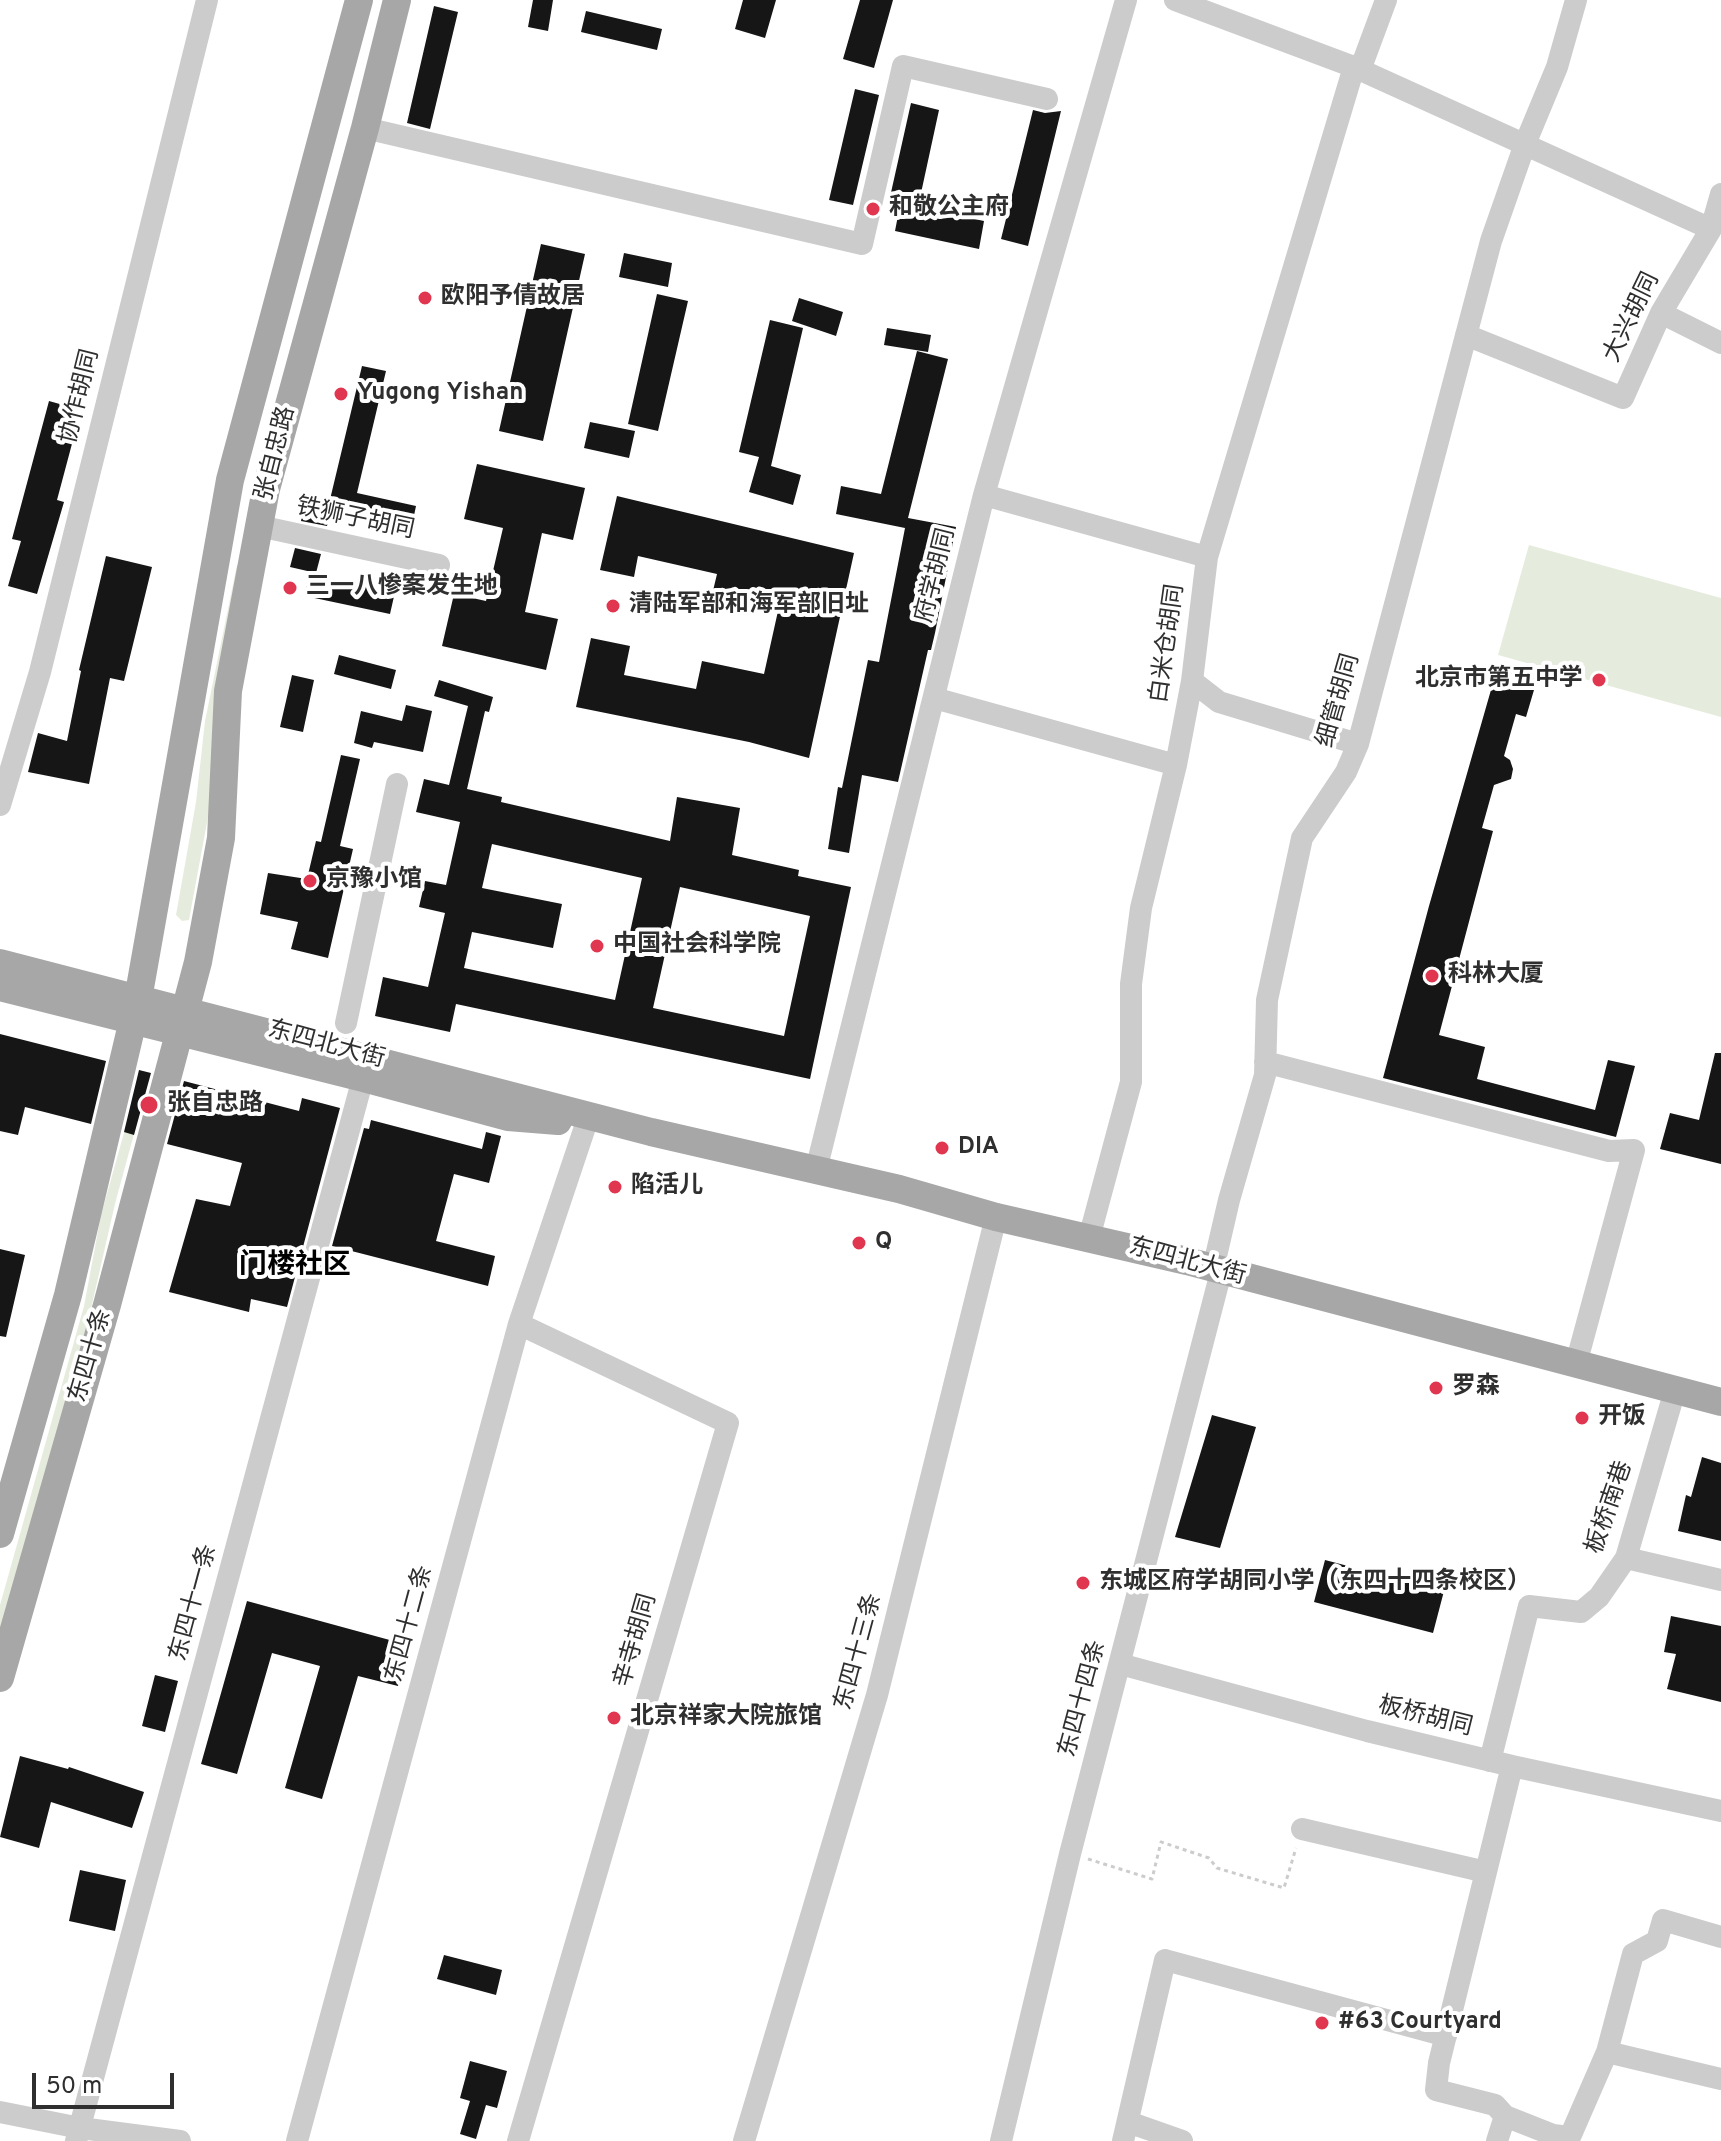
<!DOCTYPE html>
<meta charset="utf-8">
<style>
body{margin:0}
#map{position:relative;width:1721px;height:2141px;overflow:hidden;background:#fff;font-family:Overpass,sans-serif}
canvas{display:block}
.scale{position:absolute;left:32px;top:2073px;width:142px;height:36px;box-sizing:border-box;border:4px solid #2f2f2f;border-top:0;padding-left:10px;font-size:24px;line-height:28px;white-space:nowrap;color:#2f2f2f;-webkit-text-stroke:6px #fff;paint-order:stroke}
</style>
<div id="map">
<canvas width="1721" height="2141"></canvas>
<div class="scale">50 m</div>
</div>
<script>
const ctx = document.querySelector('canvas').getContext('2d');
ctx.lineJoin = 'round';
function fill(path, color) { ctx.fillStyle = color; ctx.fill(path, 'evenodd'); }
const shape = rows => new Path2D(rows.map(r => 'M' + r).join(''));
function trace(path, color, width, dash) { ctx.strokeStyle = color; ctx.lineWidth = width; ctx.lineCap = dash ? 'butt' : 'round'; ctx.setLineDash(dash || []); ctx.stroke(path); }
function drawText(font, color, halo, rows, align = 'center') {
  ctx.font = font + ' Overpass,"Noto Sans SC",sans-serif'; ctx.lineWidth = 8; ctx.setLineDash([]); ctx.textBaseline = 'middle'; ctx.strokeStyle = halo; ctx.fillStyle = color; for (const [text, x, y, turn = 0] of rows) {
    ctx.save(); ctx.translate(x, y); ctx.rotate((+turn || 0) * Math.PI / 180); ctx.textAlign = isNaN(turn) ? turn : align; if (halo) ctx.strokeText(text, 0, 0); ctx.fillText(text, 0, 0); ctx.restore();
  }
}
fill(shape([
 [1529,545,1721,598,1721,717,1498,655],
 [237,565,242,568,208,817,189,920,182,921,176,915,196,802,205,721],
 [141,1072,150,1075,115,1204,85,1335,0,1634,0,1605,84,1306,101,1215]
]), '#e6ecdd');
fill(shape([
 [533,0,553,0,548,31,528,27],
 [743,0,776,0,765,38,735,29],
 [860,0,893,0,874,68,843,59],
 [434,6,458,12,430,129,407,123],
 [586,11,662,29,657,50,581,32],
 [855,89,879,95,853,205,829,200],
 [911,103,939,110,918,207,984,221,979,249,895,231,901,200,890,197],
 [1033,110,1045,113,1061,111,1028,246,1001,239],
 [541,244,585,254,543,441,499,431],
 [624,253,672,263,668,287,619,277],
 [657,294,688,301,658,431,628,424],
 [799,298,843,312,836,336,792,321],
 [770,320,803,328,771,466,801,475,793,505,749,492,759,457,739,452],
 [887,328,931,335,928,352,884,345],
 [917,351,948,359,908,518,956,527,935,633,931,650,928,650,898,782,862,775,849,853,828,849,838,787,842,788,868,660,879,662,905,528,836,514,841,486,881,494],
 [362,366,386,371,357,493,416,506,411,530,327,512],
 [49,401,81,410,57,500,64,502,37,594,8,586,21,541,12,539],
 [590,422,635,431,629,458,584,448],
 [477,464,585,488,573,540,542,533,525,612,558,619,546,670,442,646,454,594,486,601,503,528,464,519],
 [617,496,854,553,809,758,749,742,576,707,591,638,630,646,624,675,696,689,702,661,764,674,778,611,712,595,717,574,638,556,634,577,600,570],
 [303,511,329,517,327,526,301,521],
 [295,548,321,554,316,573,290,567],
 [106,556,152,567,124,681,110,678,89,784,28,772,38,733,67,741,81,671,79,670],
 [309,574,395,592,390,614,305,596],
 [339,655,396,670,391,689,334,674],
 [1499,662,1539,673,1526,717,1516,714,1504,756,1510,760,1513,769,1511,779,1494,785,1482,828,1493,831,1439,1035,1485,1047,1477,1079,1595,1110,1608,1060,1635,1066,1616,1137,1383,1078,1429,906],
 [292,675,314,680,303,732,280,727],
 [439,680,493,697,489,712,485,711,467,789,502,797,501,802,670,841,677,797,740,808,732,855,799,870,798,876,851,887,810,1079,456,1004,450,1032,375,1016,383,977,428,987,445,913,419,907,425,881,446,885,460,822,416,812,424,779,449,785,468,706,434,696],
 [492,844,642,878,615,1000,464,968,472,932,553,948,562,904,482,888],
 [680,887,810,916,784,1036,653,1008],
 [406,705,432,711,423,752,374,742,372,748,354,743,361,711,402,721],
 [341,755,360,759,340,846,353,849,328,958,291,949,298,922,260,914,268,873,307,879,316,841,321,842],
 [0,1034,106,1061,91,1124,25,1107,18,1135,0,1131],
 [1715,1053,1721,1053,1721,1164,1660,1149,1670,1113,1699,1120],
 [139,1070,151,1073,134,1135,124,1132],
 [184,1081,299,1111,302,1098,340,1108,287,1307,251,1299,249,1312,169,1292,196,1199,230,1206,242,1163,167,1144],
 [371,1120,482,1149,486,1132,501,1136,489,1183,454,1174,436,1241,495,1256,488,1286,332,1246,364,1128,369,1129],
 [0,1249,25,1255,6,1337,0,1336],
 [1212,1415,1256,1427,1220,1548,1175,1537],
 [1702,1457,1721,1463,1721,1541,1678,1531,1686,1495,1691,1497],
 [1325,1560,1444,1591,1433,1633,1314,1602],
 [247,1601,408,1645,398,1686,358,1676,322,1799,285,1788,320,1666,272,1653,237,1774,201,1764],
 [1671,1616,1721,1626,1721,1702,1667,1689,1676,1654,1664,1652],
 [155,1675,178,1681,165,1732,142,1726],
 [20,1756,68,1769,69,1767,144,1792,132,1828,51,1802,39,1848,0,1837],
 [80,1870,126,1880,115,1931,69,1921],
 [444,1955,502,1970,496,1995,437,1979],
 [470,2061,507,2071,497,2108,486,2105,476,2139,460,2134,470,2101,460,2098]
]), '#161616');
trace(shape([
 [1088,1859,1152,1879,1161,1842,1209,1858,1217,1868,1284,1888,1296,1848]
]), '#ccc', 3, [4, 4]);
trace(shape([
 [1175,0,1354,67,1711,229],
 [365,128,862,244,903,66,1047,99],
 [1661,313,1721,343],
 [1466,335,1623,398,1661,313,1711,229,1721,194],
 [984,495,1207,557],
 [259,526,439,565],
 [1192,681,1219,702,1358,744],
 [934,698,1176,765],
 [0,805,40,672,207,0],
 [346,1023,397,784],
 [1265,1062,1609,1151,1634,1150,1576,1364],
 [816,1170,984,495,1126,0],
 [1089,1238,1131,1082,1131,984,1141,908,1176,765,1192,681,1207,557,1354,67,1363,62,1386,0],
 [1213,1269,1229,1200,1265,1075,1267,1000,1302,838,1346,772,1358,744,1491,241,1525,144,1557,67,1576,0],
 [1626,1558,1721,1580],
 [1120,1664,1367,1731,1512,1766,1721,1811],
 [1490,1761,1529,1606,1581,1612,1599,1597,1626,1558,1675,1390],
 [1302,1829,1486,1872],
 [1607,2052,1633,1954,1657,1941,1663,1920,1721,1937],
 [0,2112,80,2128,180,2141],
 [1505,2116,1553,2135,1570,2137,1607,2052,1721,2079],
 [1128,2122,1182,2141],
 [76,2141,363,1078],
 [297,2141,519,1324,586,1124],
 [518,2141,728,1423,519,1324],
 [744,2141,877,1695,996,1217],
 [1001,2141,1070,1854,1221,1272],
 [1123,2141,1165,1960,1446,2036],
 [1497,2141,1505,2116,1495,2105,1436,2090,1439,2063,1512,1766]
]), '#ccc', 22);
trace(shape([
 [0,963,651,1132,899,1189,996,1217,1187,1261,1721,1402],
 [0,987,363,1078,508,1117,558,1121],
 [0,1534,68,1295,138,999,230,480,359,0],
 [0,1678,107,1305,198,962,221,838,228,691,266,489,365,128,397,0]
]), '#a7a7a7', 28);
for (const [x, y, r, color] of [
 [873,209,8,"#e03650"],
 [425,298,8,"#e03650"],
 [341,394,8,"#e03650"],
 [290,588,8,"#e03650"],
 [613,606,8,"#e03650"],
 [1599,680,8,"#e03650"],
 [310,881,8,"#e03650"],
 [597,946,8,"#e03650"],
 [1432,976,8,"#e03650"],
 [149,1105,10,"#e03650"],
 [942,1148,8,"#e03650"],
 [615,1187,8,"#e03650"],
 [859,1243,8,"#e03650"],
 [1436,1388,8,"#e03650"],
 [1582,1418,8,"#e03650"],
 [1083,1583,8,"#e03650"],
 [614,1718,8,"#e03650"],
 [1322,2023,8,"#e03650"]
]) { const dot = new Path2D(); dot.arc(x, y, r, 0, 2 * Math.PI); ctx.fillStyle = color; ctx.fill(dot); trace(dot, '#fff', 3); }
drawText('bold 24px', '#2f2f2f', '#fff', [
 ["和敬公主府",889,209],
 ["欧阳予倩故居",441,298],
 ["Yugong Yishan",357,394],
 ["三一八惨案发生地",306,588],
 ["清陆军部和海军部旧址",629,606],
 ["北京市第五中学",1583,680,"right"],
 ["京豫小馆",326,881],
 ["中国社会科学院",613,946],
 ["科林大厦",1448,976],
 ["张自忠路",167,1105],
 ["DIA",958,1148],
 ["陷活儿",631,1187],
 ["Q",875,1243],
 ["罗森",1452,1388],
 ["开饭",1598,1418],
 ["东城区府学胡同小学（东四十四条校区）",1099,1583],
 ["北京祥家大院旅馆",630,1718],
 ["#63 Courtyard",1338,2023]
], 'left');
drawText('24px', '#2f2f2f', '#fff', [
 ["大兴胡同",1633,318,-64],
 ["协作胡同",81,397,-76],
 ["张自忠路",277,454,-76],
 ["铁狮子胡同",355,520,12],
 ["府学胡同",937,576,-76],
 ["白米仓胡同",1169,644,-82],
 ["细管胡同",1340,701,-74],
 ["东四北大街",326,1046,15],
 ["东四北大街",1187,1263,15],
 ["东四十条",92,1356,-74],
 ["板桥南巷",1611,1508,-71],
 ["东四十一条",195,1603,-75],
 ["东四十二条",411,1624,-75],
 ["辛寺胡同",637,1641,-74],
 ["东四十三条",860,1652,-75],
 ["东四十四条",1084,1699,-75],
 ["板桥胡同",1425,1718,14]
]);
drawText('bold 28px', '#000', '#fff', [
 ["门楼社区",295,1267]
]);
</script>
